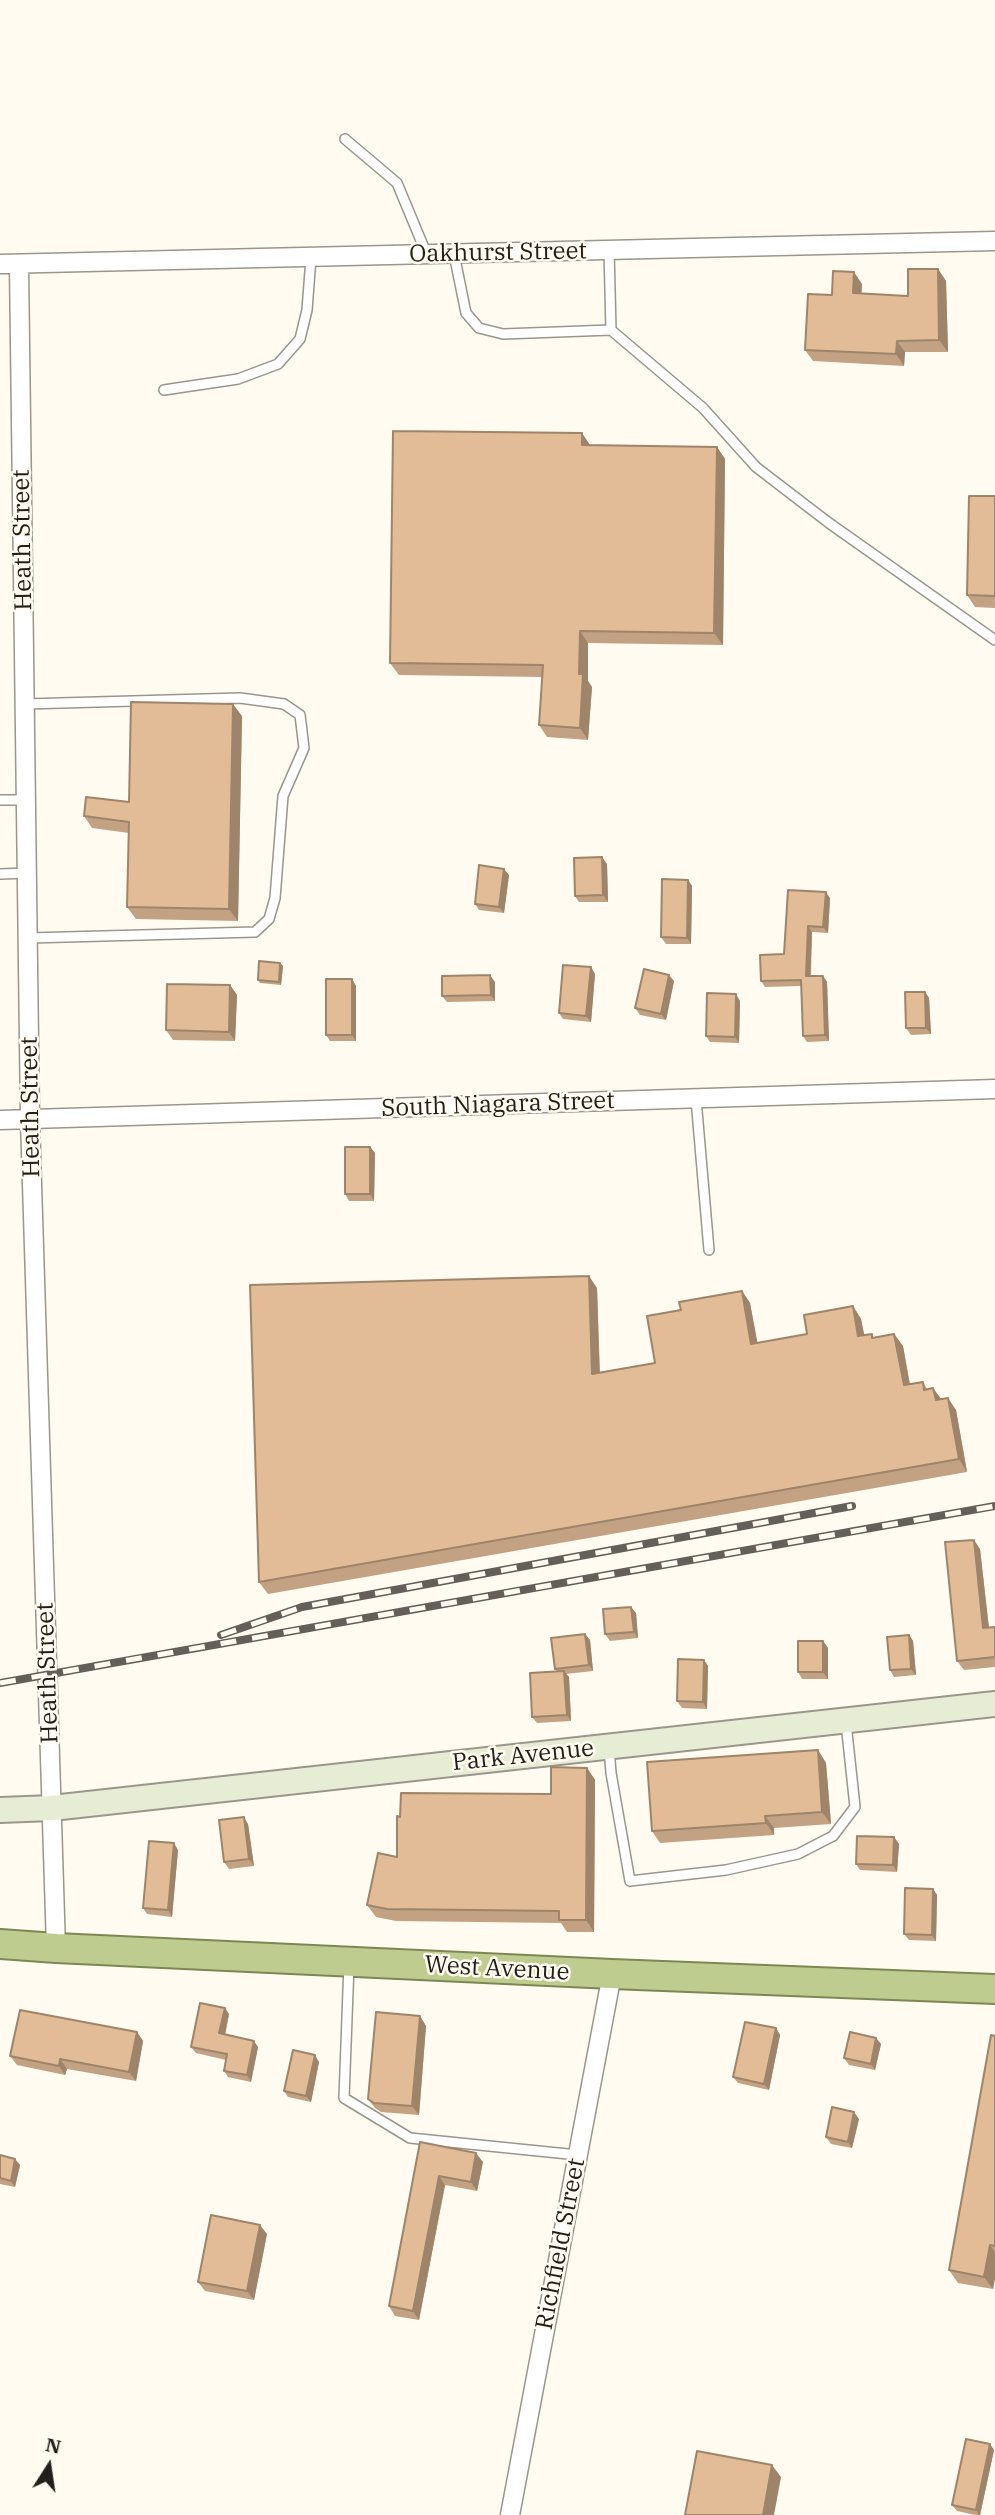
<!DOCTYPE html>
<style>
body{margin:0}
#map{position:relative;width:995px;height:2515px;overflow:hidden;background:#fffbf0;font-family:"IBM Plex Serif",serif}
canvas{display:block}
.north{position:absolute;left:14px;top:2431px;width:70px;height:70px;-webkit-text-stroke:5px #fffbf0;paint-order:stroke;rotate:12deg;font-size:19px;font-weight:700;line-height:28px;text-align:center;color:#201f1a}
.north::after{content:'';display:block;margin:auto;width:24px;height:32px;background:#201f1a;clip-path:polygon(50% 0,100% 100%,50% 72%,0 100%)}
</style>
<div id="map">
<canvas width="995" height="2515"></canvas>
<div class="north">N</div>
</div>
<script>
const ctx = document.querySelector('canvas').getContext('2d');
ctx.lineJoin = 'round';
const shape = rows => new Path2D(rows.map(r => 'M' + r).join(''));
function trace(path, color, width, dash) { ctx.strokeStyle = color; ctx.lineWidth = width; ctx.lineCap = dash ? 'butt' : 'round'; ctx.setLineDash(dash || []); ctx.stroke(path); }
function fill(path, color) { ctx.fillStyle = color; ctx.fill(path, 'evenodd'); }
function drawText(font, color, halo, rows, align = 'center') {
  ctx.font = font + ' "IBM Plex Serif",serif'; ctx.lineWidth = 5; ctx.setLineDash([]); ctx.textBaseline = 'middle'; ctx.strokeStyle = halo; ctx.fillStyle = color; for (const [text, x, y, turn = 0] of rows) {
    ctx.save(); ctx.translate(x, y); ctx.rotate((+turn || 0) * Math.PI / 180); ctx.textAlign = isNaN(turn) ? turn : align; if (halo) ctx.strokeText(text, 0, 0); ctx.fillText(text, 0, 0); ctx.restore();
  }
}
const service = shape([
 [345,139,397,183,427,255],
 [609,250,611,330,703,408,756,467,829,523,995,640],
 [454,254,466,313,479,328,503,334,611,330],
 [164,390,238,379,278,364,300,339,307,310,311,258],
 [25,704,240,698,284,704,300,715,304,748,283,796,275,898,269,919,255,932,28,938],
 [0,800,26,800],
 [0,874,27,873],
 [696,1099,709,1250],
 [609,1748,611,1773,630,1881,726,1870,798,1854,833,1836,855,1807,846,1723],
 [349,1964,344,2098,410,2138,578,2155]
]);
const minor = shape([
 [0,264,995,241],
 [19,265,30,1120,56,1948],
 [0,1120,995,1089],
 [510,2515,612,1974]
]);
const secondary = shape([
 [0,1810,52,1808,995,1704]
]);
const trunk = shape([
 [0,1944,56,1948,612,1974,995,1989]
]);
trace(service, '#9a968c', 12);
trace(minor, '#9a968c', 21);
trace(secondary, '#9a968c', 28);
trace(trunk, '#7d8754', 32);
trace(service, '#fff', 9);
trace(minor, '#fff', 18);
trace(secondary, '#e7ecd5', 24);
trace(trunk, '#bfcc8f', 28);
const rail = shape([
 [221,1635,302,1607,852,1506],
 [0,1683,995,1506]
]);
trace(rail, '#626059', 8);
trace(rail, '#fffbf0', 5, [16]);
fill(shape([
 [938,269,946,281,948,352,905,352,904,366,813,361,805,350,832,295,862,284,861,293,908,296],
 [590,445,717,447,725,459,723,645,588,643,588,681,592,687,588,740,547,737,539,725,542,677,399,675,390,663],
 [995,496,995,608,975,607,967,595],
 [242,716,238,921,136,919,127,907,129,833,92,828,84,816,129,802],
 [607,864,608,902,579,902,575,896],
 [509,875,504,913,479,910,475,904],
 [688,880,692,886,691,944,666,944,661,937],
 [830,898,828,933,812,932,811,976,823,976,827,982,829,1041,807,1042,803,1036,801,986,765,987,761,981],
 [280,963,283,966,281,985,260,983,258,980],
 [595,974,591,1022,563,1019,559,1013],
 [352,979,356,986,356,1041,330,1041,326,1035],
 [674,981,666,1020,640,1015,635,1008],
 [495,982,495,1001,447,1002,442,996],
 [230,985,237,995,235,1041,173,1040,166,1030],
 [925,992,929,998,931,1034,911,1035,906,1028],
 [740,1001,739,1043,710,1042,706,1036],
 [370,1147,375,1153,374,1201,349,1201,345,1194],
 [597,1288,600,1372,655,1363,681,1310,742,1291,750,1303,757,1343,807,1334,853,1306,861,1319,864,1335,874,1337,894,1334,903,1346,910,1384,923,1382,927,1389,956,1410,967,1472,268,1594,259,1582],
 [980,1549,989,1628,995,1627,995,1667,964,1670,957,1661],
 [636,1613,638,1638,610,1641,605,1634],
 [585,1634,590,1640,593,1671,566,1674,569,1677,571,1721,537,1723,532,1717,557,1671,555,1669],
 [909,1635,913,1641,916,1675,894,1677,890,1670],
 [823,1641,828,1648,828,1679,802,1679,798,1672],
 [704,1660,708,1666,707,1709,682,1708,677,1701],
 [818,1750,826,1763,831,1824,774,1828,774,1835,660,1843,652,1831],
 [587,1768,595,1780,594,1932,567,1932,561,1923,396,1921,376,1917,367,1905,397,1857,551,1794],
 [248,1824,254,1866,229,1869,224,1862],
 [894,1837,899,1844,897,1872,860,1870,856,1864],
 [178,1850,172,1917,147,1914,143,1908],
 [933,1889,937,1895,936,1941,909,1940,904,1934],
 [229,2014,225,2035,258,2047,251,2082,228,2077,224,2071,226,2060,196,2053,191,2047],
 [420,2016,426,2026,419,2115,381,2112,375,2108,368,2099],
 [776,2028,780,2035,769,2090,738,2083,733,2077],
 [137,2032,143,2041,136,2081,67,2069,65,2075,17,2065,10,2056],
 [995,2036,995,2278,993,2289,958,2283,949,2270],
 [876,2038,881,2044,875,2070,849,2065,844,2058],
 [319,2062,311,2102,288,2097,284,2091],
 [859,2119,852,2148,831,2144,826,2137],
 [420,2142,483,2162,477,2191,445,2185,419,2320,395,2316,389,2306],
 [0,2155,20,2165,15,2187,0,2184],
 [267,2234,254,2300,205,2291,198,2282],
 [990,2444,994,2450,980,2515,975,2515,957,2511,952,2505]
]), '#c2a282');
fill(shape([
 [938,269,946,281,948,352,939,340],
 [854,272,862,284,861,304,853,293],
 [897,341,905,352,904,366,896,354],
 [582,433,590,445,582,445],
 [717,447,725,459,723,645,714,633],
 [580,631,588,643,588,681,592,687,588,740,580,728],
 [233,704,242,716,238,921,229,909],
 [602,857,607,864,608,902,603,895],
 [504,869,509,875,504,913,499,907],
 [688,880,692,886,691,944,687,938],
 [826,892,830,898,828,933,823,927],
 [808,926,812,932,810,983,806,976],
 [280,963,283,966,281,985,279,982],
 [591,967,595,974,591,1022,586,1016],
 [490,975,495,982,495,1001,491,995],
 [669,975,674,981,666,1020,661,1014],
 [823,976,827,982,829,1041,825,1035],
 [352,979,356,986,356,1041,352,1035],
 [230,985,237,995,235,1041,229,1032],
 [925,992,929,998,931,1034,926,1028],
 [736,994,740,1001,739,1043,735,1037],
 [370,1147,375,1153,374,1201,370,1194],
 [589,1276,597,1288,600,1386,592,1374],
 [742,1291,750,1303,760,1356,751,1344],
 [853,1306,861,1319,867,1348,858,1336],
 [894,1334,903,1346,912,1398,904,1385],
 [933,1388,942,1400,936,1400],
 [948,1398,956,1410,967,1472,959,1459],
 [974,1540,980,1549,990,1638,983,1628],
 [631,1607,636,1613,638,1638,634,1632],
 [585,1634,590,1640,593,1671,589,1665],
 [909,1635,913,1641,916,1675,911,1669],
 [823,1641,828,1648,828,1679,823,1672],
 [704,1660,708,1666,707,1709,703,1702],
 [564,1671,569,1677,571,1721,567,1715],
 [818,1750,826,1763,831,1824,822,1812],
 [587,1768,595,1780,594,1932,586,1920],
 [765,1816,774,1828,774,1835,766,1823],
 [244,1817,248,1824,254,1866,249,1859],
 [894,1837,899,1844,897,1872,893,1865],
 [174,1843,178,1850,172,1917,168,1910],
 [933,1889,937,1895,936,1941,932,1935],
 [225,2008,229,2014,224,2040,219,2033],
 [420,2016,426,2026,419,2115,412,2106],
 [776,2028,780,2035,769,2090,764,2084],
 [137,2032,143,2041,136,2081,129,2072],
 [876,2038,881,2044,875,2070,871,2064],
 [254,2041,258,2047,251,2082,247,2075],
 [315,2055,319,2062,311,2102,306,2096],
 [60,2059,67,2069,65,2075,59,2066],
 [854,2112,859,2119,852,2148,848,2142],
 [476,2153,483,2162,477,2191,471,2182],
 [15,2159,20,2165,15,2187,11,2181],
 [439,2176,445,2185,419,2320,413,2311],
 [260,2225,267,2234,254,2300,247,2291],
 [990,2245,995,2252,995,2278,993,2289,984,2277],
 [990,2444,994,2450,980,2515,979,2515,976,2510],
 [772,2465,781,2477,774,2515,763,2515]
]), '#9e846a');
const building = shape([
 [908,269,938,269,939,340,897,341,896,354,805,350,808,294,832,295,833,271,854,272,853,293,908,296,908,269],
 [393,431,582,433,582,445,717,447,714,633,580,631,579,674,583,674,580,728,539,725,543,665,390,663,393,431],
 [969,496,995,496,995,596,967,595,969,496],
 [131,702,233,704,229,909,127,907,129,822,84,816,86,797,129,802,131,702],
 [602,857,603,895,575,896,574,858,602,857],
 [479,865,504,869,499,907,475,904,479,865],
 [662,879,688,880,687,938,661,937,662,879],
 [788,890,826,892,823,927,808,926,806,976,823,976,825,1035,803,1036,801,980,761,981,760,955,784,954,788,890],
 [259,961,280,963,279,982,258,980,259,961],
 [563,965,591,967,586,1016,559,1013,563,965],
 [644,969,669,975,661,1014,635,1008,644,969],
 [490,975,491,995,442,996,442,976,490,975],
 [326,979,352,979,352,1035,326,1035,326,979],
 [167,984,230,985,229,1032,166,1030,167,984],
 [905,992,925,992,926,1028,906,1028,905,992],
 [707,993,736,994,735,1037,706,1036,707,993],
 [345,1147,370,1147,370,1194,345,1194,345,1147],
 [589,1276,592,1374,655,1363,647,1316,681,1310,679,1302,742,1291,751,1344,807,1334,804,1315,853,1306,858,1336,872,1334,872,1338,894,1334,904,1385,923,1382,924,1390,933,1388,936,1400,948,1398,959,1459,259,1582,250,1285,589,1276],
 [974,1540,983,1628,995,1627,995,1657,957,1661,945,1542,974,1540],
 [631,1607,634,1632,605,1634,603,1609,631,1607],
 [585,1634,589,1665,555,1669,551,1638,585,1634],
 [909,1635,911,1669,890,1670,887,1637,909,1635],
 [798,1641,823,1641,823,1672,798,1672,798,1641],
 [678,1659,704,1660,703,1702,677,1701,678,1659],
 [564,1671,567,1715,532,1717,530,1673,564,1671],
 [818,1750,822,1812,765,1816,766,1823,652,1831,647,1762,818,1750],
 [551,1767,587,1768,586,1920,559,1920,559,1911,387,1909,367,1905,378,1853,397,1857,397,1816,400,1817,401,1793,551,1794,551,1767],
 [244,1817,249,1859,224,1862,219,1820,244,1817],
 [857,1836,894,1837,893,1865,856,1864,857,1836],
 [149,1841,174,1843,168,1910,143,1908,149,1841],
 [905,1888,933,1889,932,1935,904,1934,905,1888],
 [200,2003,225,2008,219,2033,254,2041,247,2075,224,2071,227,2054,191,2047,200,2003],
 [20,2010,137,2032,129,2072,60,2059,59,2066,10,2056,20,2010],
 [376,2012,420,2016,412,2106,374,2103,368,2099,376,2012],
 [745,2022,776,2028,764,2084,733,2077,745,2022],
 [850,2032,876,2038,871,2064,844,2058,850,2032],
 [991,2035,995,2036,995,2246,990,2245,984,2277,949,2270,991,2035],
 [293,2050,315,2055,306,2096,284,2091,293,2050],
 [832,2107,854,2112,848,2142,826,2137,832,2107],
 [420,2142,476,2153,471,2182,439,2176,413,2311,389,2306,420,2142],
 [0,2155,15,2159,11,2181,0,2178,0,2155],
 [211,2215,260,2225,247,2291,198,2282,211,2215],
 [966,2439,990,2444,976,2510,952,2505,966,2439],
 [697,2451,772,2465,763,2515,685,2515,697,2451]
]);
fill(building, '#e1bc97');
trace(building, '#9e846a', 2);
drawText('24px', '#201f1a', '#fffbf0', [
 ["Oakhurst Street",498,253,-1],
 ["Heath Street",23,540,-91],
 ["South Niagara Street",498,1105,-2],
 ["Heath Street",31,1107,-91],
 ["Heath Street",48,1673,-92],
 ["Park Avenue",523,1756,-6],
 ["West Avenue",497,1969,3],
 ["Richfield Street",561,2244,-79]
]);
</script>
